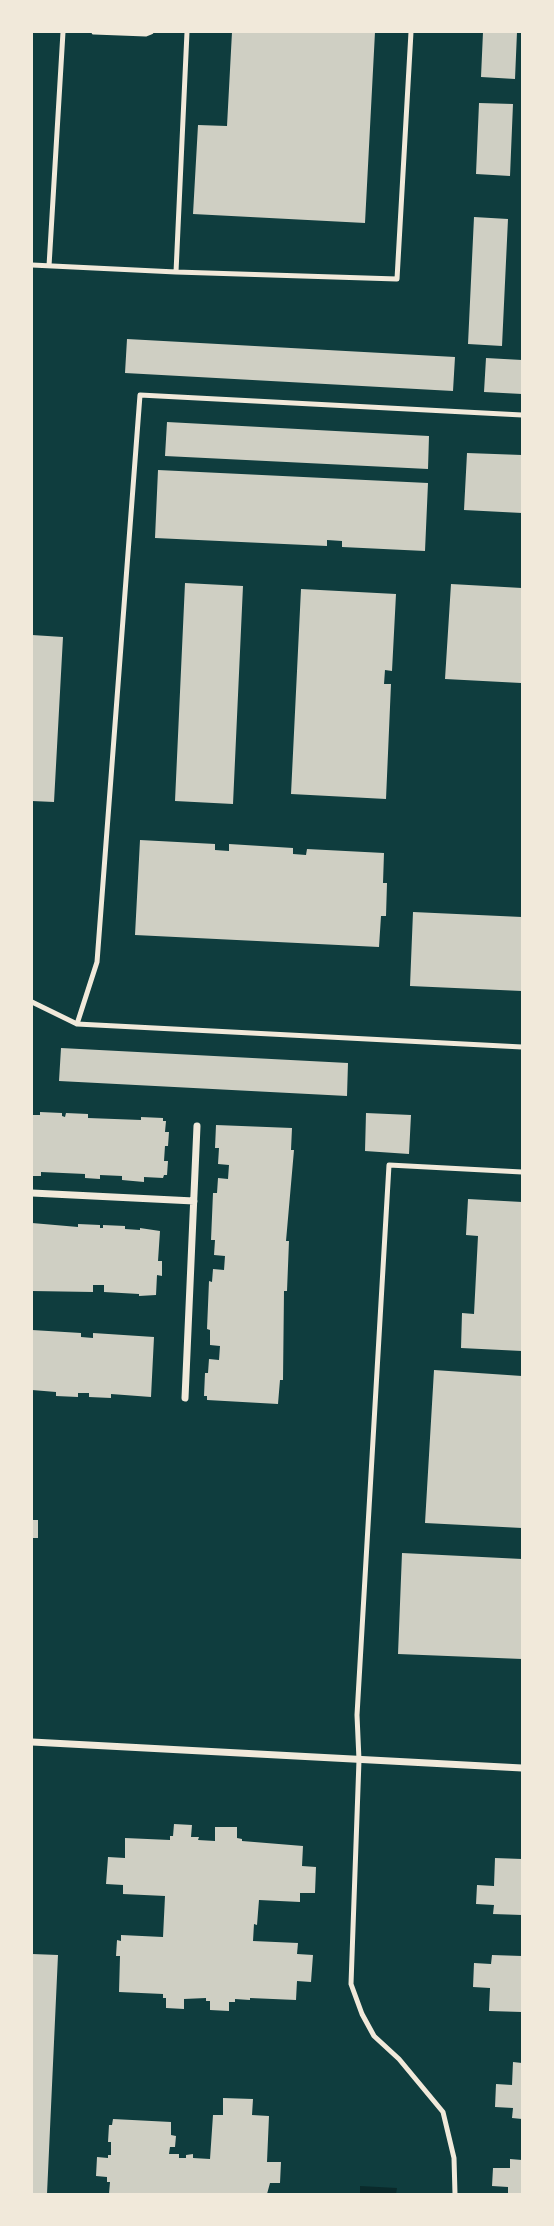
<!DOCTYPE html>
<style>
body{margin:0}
#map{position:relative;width:554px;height:2226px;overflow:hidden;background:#0f3d3e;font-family:Jost,sans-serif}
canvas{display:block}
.frame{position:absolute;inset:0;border:33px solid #f1e9da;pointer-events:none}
</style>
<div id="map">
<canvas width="554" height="2226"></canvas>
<div class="frame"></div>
</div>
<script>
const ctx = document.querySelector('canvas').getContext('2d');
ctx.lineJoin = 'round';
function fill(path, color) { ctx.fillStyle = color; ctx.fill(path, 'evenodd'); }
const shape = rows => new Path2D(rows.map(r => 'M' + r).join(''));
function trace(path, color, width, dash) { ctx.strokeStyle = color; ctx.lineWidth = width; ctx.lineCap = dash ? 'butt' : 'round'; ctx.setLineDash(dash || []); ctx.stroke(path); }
fill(shape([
 [360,2186,397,2188,396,2194,360,2194]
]), '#0a2a2b');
fill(shape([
 [232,32,375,32,365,223,193,214,198,125,227,126],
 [483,32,517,32,515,79,481,77],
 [479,103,513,104,510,176,476,174],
 [474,217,508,219,502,346,468,344],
 [127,339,455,357,453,391,125,373],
 [486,358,522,360,522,394,484,392],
 [167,422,429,436,428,469,165,456],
 [467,453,522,455,522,513,464,510],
 [158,470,428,483,425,551,342,547,342,541,327,540,327,546,155,538],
 [185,583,243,586,233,804,175,801],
 [451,584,522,588,521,683,445,679],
 [301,589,396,594,392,671,385,670,384,684,391,684,386,799,291,794],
 [32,635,63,637,54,802,32,801],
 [140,840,215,844,215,850,229,851,229,844,293,848,293,854,306,855,307,849,384,853,383,883,387,883,386,916,381,916,379,947,135,935],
 [413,912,522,917,522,991,410,986],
 [61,1048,348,1063,347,1096,59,1081],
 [40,1112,62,1113,62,1116,65,1117,66,1113,88,1114,88,1118,141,1120,141,1117,163,1118,163,1121,166,1121,165,1132,169,1132,168,1146,165,1146,164,1161,168,1161,167,1175,164,1175,163,1178,144,1177,144,1182,122,1180,122,1176,100,1175,100,1179,85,1178,85,1174,41,1172,41,1176,32,1176,32,1115,40,1115],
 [366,1113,411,1115,409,1154,365,1151],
 [216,1125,292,1128,291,1150,294,1150,286,1241,289,1241,287,1291,284,1291,283,1380,280,1380,278,1404,207,1400,207,1396,204,1396,205,1373,208,1373,209,1359,219,1360,220,1346,210,1345,210,1330,207,1329,209,1281,212,1282,213,1269,224,1270,225,1256,214,1255,215,1240,211,1240,213,1193,217,1193,218,1178,228,1179,229,1165,218,1164,219,1148,215,1148],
 [468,1199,522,1202,522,1351,461,1348,462,1313,474,1314,478,1236,466,1235],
 [32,1223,78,1227,78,1224,100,1225,100,1228,103,1228,103,1225,125,1226,125,1229,140,1230,140,1228,160,1231,158,1261,162,1261,162,1276,157,1275,156,1295,139,1296,139,1294,104,1292,104,1285,93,1285,93,1292,32,1291],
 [32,1330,81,1333,81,1337,93,1338,93,1333,154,1337,151,1397,111,1394,111,1398,89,1397,89,1393,78,1393,78,1397,56,1396,56,1392,32,1390],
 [434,1370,522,1376,522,1528,425,1523],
 [32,1520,38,1520,38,1538,32,1538],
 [402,1553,522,1559,522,1659,398,1654],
 [174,1824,192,1825,191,1837,199,1837,198,1840,215,1841,215,1827,237,1827,237,1838,242,1839,242,1841,303,1846,302,1866,316,1867,315,1893,300,1893,300,1902,259,1900,257,1925,254,1924,253,1941,298,1943,297,1954,313,1955,311,1982,297,1981,296,2000,250,1998,250,2000,235,1999,235,2002,229,2002,229,2011,210,2010,210,2001,206,2001,206,1998,184,1999,184,2009,166,2008,166,1998,163,1998,163,1994,119,1992,120,1956,116,1956,117,1940,121,1941,121,1935,163,1937,165,1896,123,1894,123,1885,106,1884,108,1857,125,1858,125,1838,170,1840,170,1836,173,1836],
 [495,1858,522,1859,522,1915,493,1914,494,1905,476,1904,477,1885,494,1886],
 [32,1954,58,1955,47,2194,32,2194],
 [492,1955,522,1956,522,2012,489,2011,490,1988,473,1987,474,1963,491,1964],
 [513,2062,522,2063,522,2119,512,2118,513,2108,495,2107,496,2084,512,2085],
 [223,2098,253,2099,252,2115,269,2116,267,2162,281,2162,280,2183,270,2183,267,2194,109,2194,110,2182,107,2182,107,2177,96,2176,97,2157,108,2158,108,2155,111,2155,111,2142,108,2142,109,2125,112,2125,113,2119,171,2122,171,2135,176,2136,175,2147,170,2147,169,2154,179,2154,179,2158,186,2158,186,2155,193,2154,193,2158,210,2159,213,2115,223,2115],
 [510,2159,522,2160,522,2194,508,2194,508,2187,492,2186,493,2168,510,2168]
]), '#cfcfc3');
trace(shape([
 [94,32,146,34,151,32],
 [187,32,176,272,397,279,411,32],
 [32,265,176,272],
 [49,266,63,32],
 [32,1002,77,1024,522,1047],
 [77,1024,97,962,140,395,522,415],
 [455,2194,454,2158,443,2112,399,2059,374,2036,362,2014,351,1984,359,1760,357,1715,389,1165,522,1172]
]), '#f1e9da', 5);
trace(shape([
 [32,1193,194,1201],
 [185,1398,197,1126],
 [32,1742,522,1768]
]), '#f1e9da', 7);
</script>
